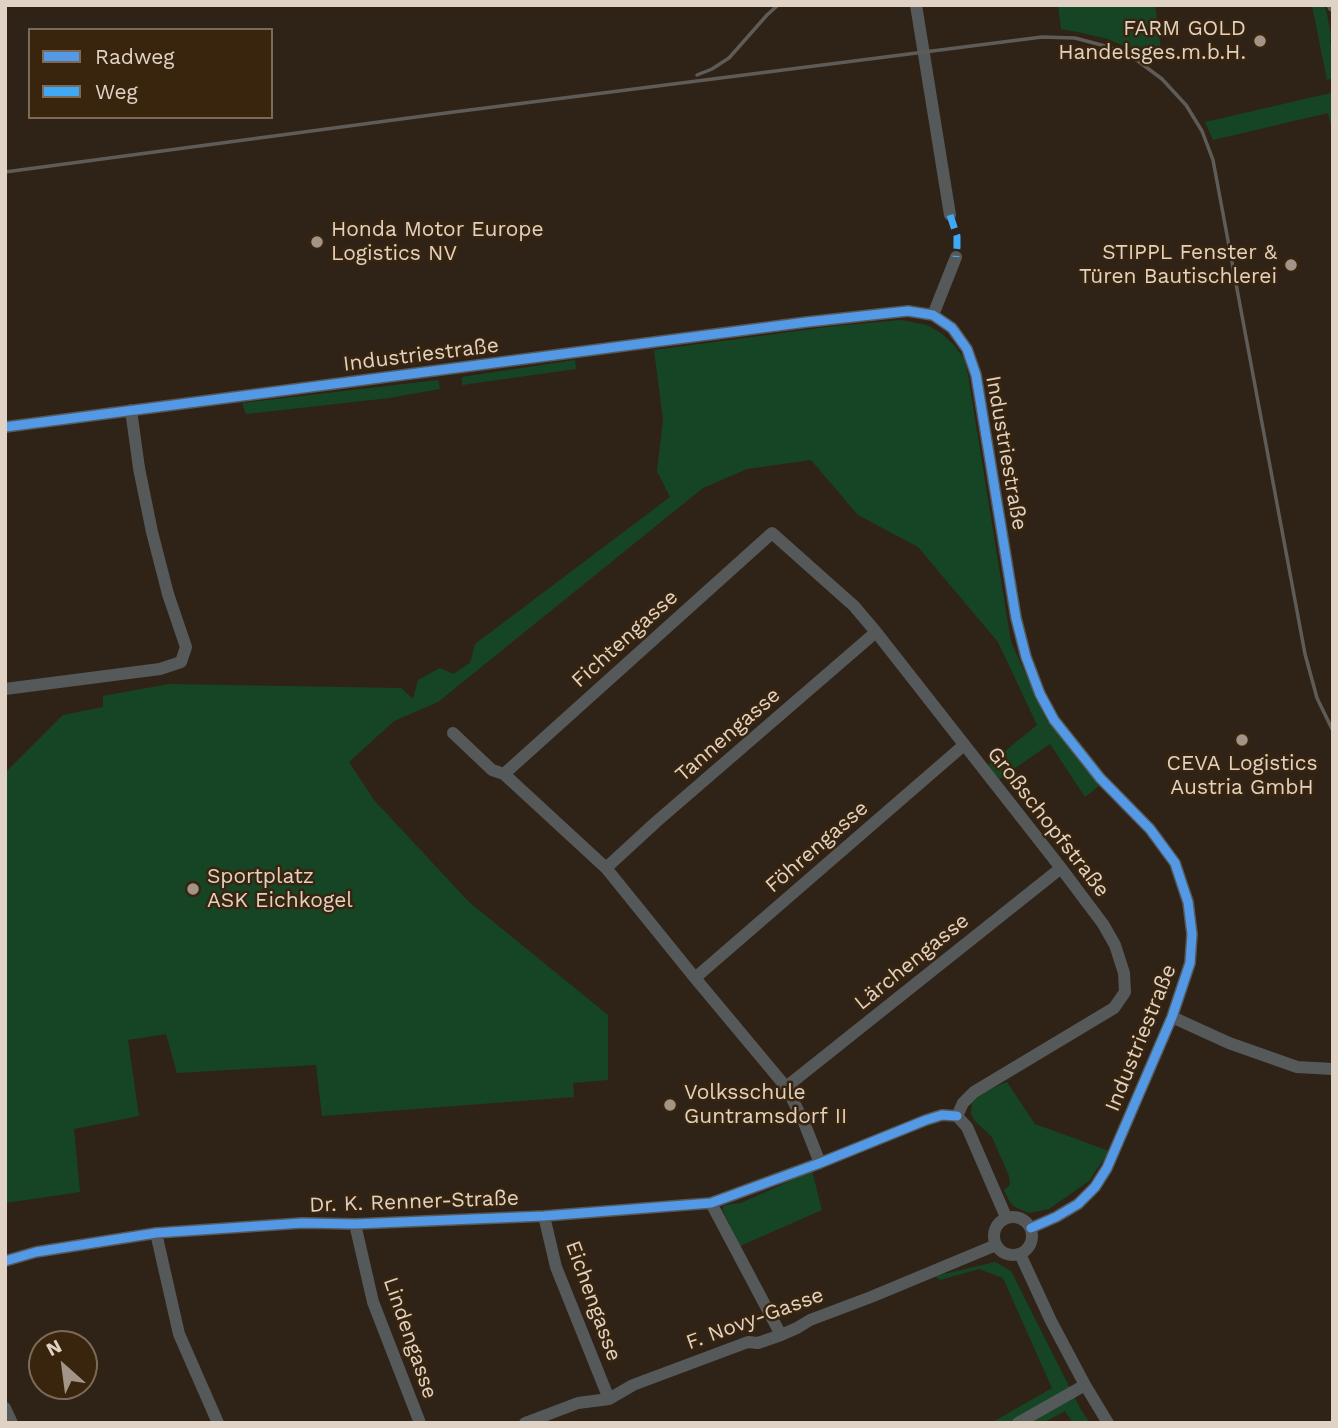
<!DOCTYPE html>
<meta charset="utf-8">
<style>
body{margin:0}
#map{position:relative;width:1338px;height:1428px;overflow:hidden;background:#2f2317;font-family:"Work Sans",sans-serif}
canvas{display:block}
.frame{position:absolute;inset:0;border:7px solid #e0d2c5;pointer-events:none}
.legend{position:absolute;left:28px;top:28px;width:245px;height:91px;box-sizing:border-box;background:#39240d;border:2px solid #7c6a57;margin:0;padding:9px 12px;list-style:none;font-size:21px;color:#e0d2c5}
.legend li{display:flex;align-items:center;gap:14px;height:35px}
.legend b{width:35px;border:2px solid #7c6a57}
.north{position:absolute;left:28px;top:1330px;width:70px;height:70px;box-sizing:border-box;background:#39240d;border:2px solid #7c6a57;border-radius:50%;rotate:332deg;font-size:19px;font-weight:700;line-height:28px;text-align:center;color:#e0d2c5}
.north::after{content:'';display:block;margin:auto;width:24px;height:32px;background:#a29588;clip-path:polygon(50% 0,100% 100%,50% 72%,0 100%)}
</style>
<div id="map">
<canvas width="1338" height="1428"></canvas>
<div class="frame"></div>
<ul class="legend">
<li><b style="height:9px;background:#5399e6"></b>Radweg</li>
<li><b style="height:9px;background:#3fa9f5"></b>Weg</li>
</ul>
<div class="north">N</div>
</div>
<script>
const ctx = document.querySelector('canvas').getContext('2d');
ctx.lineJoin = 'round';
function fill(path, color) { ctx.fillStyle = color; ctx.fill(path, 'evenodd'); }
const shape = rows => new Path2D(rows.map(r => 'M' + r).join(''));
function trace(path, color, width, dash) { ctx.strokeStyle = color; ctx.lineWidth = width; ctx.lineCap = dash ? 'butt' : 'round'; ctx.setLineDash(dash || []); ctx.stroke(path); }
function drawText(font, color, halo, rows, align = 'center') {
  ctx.font = font + ' "Work Sans",sans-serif'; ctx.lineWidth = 5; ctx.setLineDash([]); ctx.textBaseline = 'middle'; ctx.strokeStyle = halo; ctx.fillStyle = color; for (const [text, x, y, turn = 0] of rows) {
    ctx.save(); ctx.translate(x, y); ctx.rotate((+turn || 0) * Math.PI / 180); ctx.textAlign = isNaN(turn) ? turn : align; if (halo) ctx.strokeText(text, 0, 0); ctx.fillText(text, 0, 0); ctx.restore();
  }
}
fill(shape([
 [1058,5,1155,5,1162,57,1135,51,1108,39,1078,32,1061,29],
 [1312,5,1325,5,1332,39,1330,40,1333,55,1333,78,1327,80],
 [1331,93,1333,94,1333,132,1328,113,1213,140,1205,122],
 [901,320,927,325,941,333,954,345,964,358,968,375,1011,642,1047,721,1099,786,1085,797,1050,744,998,780,987,766,1037,725,998,642,918,547,858,515,811,460,747,469,703,488,438,702,394,721,349,762,374,800,469,902,608,1015,608,1080,573,1083,574,1097,322,1116,316,1065,177,1073,166,1034,128,1040,139,1116,74,1129,80,1192,5,1203,5,773,63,715,103,707,103,696,169,684,401,688,413,699,418,680,440,668,453,674,470,663,475,644,670,497,657,471,663,420,654,350,835,326],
 [575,360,576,369,462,385,462,377],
 [438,380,440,389,389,398,246,414,242,403],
 [1007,1082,1035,1124,1109,1151,1089,1181,1049,1209,1029,1213,1015,1207,1010,1202,1004,1190,1010,1185,1009,1176,992,1137,975,1121,971,1114,972,1101,976,1095],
 [812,1171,822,1210,740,1246,723,1211,723,1206,731,1204,741,1203],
 [995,1262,1011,1271,1081,1410,1090,1423,1073,1423,1065,1411,1043,1423,991,1423,1052,1388,1003,1278,979,1269,940,1280,935,1276]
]), '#164526');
trace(shape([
 [916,5,950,215],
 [1333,5,1333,6],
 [933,315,956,257],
 [5,427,807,322,908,311,933,315,952,328,967,349,976,375,1016,618,1026,657,1040,694,1054,720,1089,764,1100,778,1150,829,1175,863,1188,902,1192,934,1190,963,1172,1017,1107,1168,1095,1187,1078,1204,1056,1217,1031,1228],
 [5,689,160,669,181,662,186,647,168,594,152,532,139,468,131,410],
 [453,733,492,770,504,774,606,868,695,978,786,1087,803,1120,820,1163],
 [504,774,772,533,854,606,876,632,1061,868,1103,924,1115,945,1124,973,1125,992,1114,1008,974,1092,963,1103,957,1116],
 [606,868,656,822,876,632],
 [695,978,964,745],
 [1172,1017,1229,1043,1297,1067,1333,1069],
 [786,1087,1061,868],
 [957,1116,967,1127,1006,1217],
 [711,1203,781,1335],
 [544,1216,556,1267,609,1399],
 '994 1236a19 19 0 1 1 38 0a19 19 0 1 1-38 0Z',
 [355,1224,373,1302,420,1423],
 [156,1233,179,1334,218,1423],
 [1020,1254,1051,1321,1085,1385,1108,1423],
 [5,1261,36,1252,156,1233,302,1223,355,1224,544,1216,711,1203,820,1163,926,1120,942,1115,957,1116],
 [5,1408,12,1423],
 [525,1423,578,1403,609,1399,633,1385,748,1342,758,1343,781,1335,797,1328,810,1320,871,1297,996,1245],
 [1018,1423,1085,1385]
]), '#56595a', 12);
trace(shape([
 [697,75,712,69,729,58,767,15,778,5],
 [5,172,446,113,1042,37,1075,38,1109,47,1138,61,1162,79,1186,105,1202,131,1213,160,1305,654,1317,698,1333,731]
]), '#5f5c58', 3.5);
trace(shape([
 [950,215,957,236,957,247,956,257]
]), '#3fa9f5', 7, [14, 7]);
trace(shape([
 [5,427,807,322,908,311,933,315,952,328,967,349,976,375,1016,618,1026,657,1040,694,1054,720,1089,764,1100,778,1150,829,1175,863,1188,902,1192,934,1190,963,1172,1017,1107,1168,1095,1187,1078,1204,1056,1217,1031,1228],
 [5,1261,36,1252,156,1233,302,1223,355,1224,544,1216,711,1203,820,1163,926,1120,942,1115,957,1116]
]), '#5399e6', 9);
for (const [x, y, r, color] of [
 [1260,41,7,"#a29588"],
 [317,242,7,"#a29588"],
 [1291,265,7,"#a29588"],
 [1242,740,7,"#a29588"],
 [193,889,7,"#a29588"],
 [670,1105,7,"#a29588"]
]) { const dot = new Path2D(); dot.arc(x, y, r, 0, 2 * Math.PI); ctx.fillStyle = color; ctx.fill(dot); trace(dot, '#39240d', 2.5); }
drawText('21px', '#e0d2c5', '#39240d', [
 ["FARM GOLD",1246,29,"right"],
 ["Handelsges.m.b.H.",1246,53,"right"],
 ["Honda Motor Europe",331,230],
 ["Logistics NV",331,254],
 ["STIPPL Fenster &",1277,253,"right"],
 ["Türen Bautischlerei",1277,277,"right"],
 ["CEVA Logistics",1242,764,"center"],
 ["Austria GmbH",1242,788,"center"],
 ["Sportplatz",207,877],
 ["ASK Eichkogel",207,901],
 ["Volksschule",684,1093],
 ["Guntramsdorf II",684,1117]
], 'left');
drawText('21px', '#e0d2c5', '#39240d', [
 ["Industriestraße",421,355,-7],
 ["Industriestraße",1006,453,80],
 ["Fichtengasse",625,639,-42],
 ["Tannengasse",728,735,-41],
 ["Großschopfstraße",1048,822,52],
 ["Föhrengasse",817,847,-41],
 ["Lärchengasse",912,962,-39],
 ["Industriestraße",1141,1038,-68],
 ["Dr. K. Renner-Straße",414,1202,-2],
 ["Eichengasse",593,1301,70],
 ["F. Novy-Gasse",755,1319,-20],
 ["Lindengasse",410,1338,71]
]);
</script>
